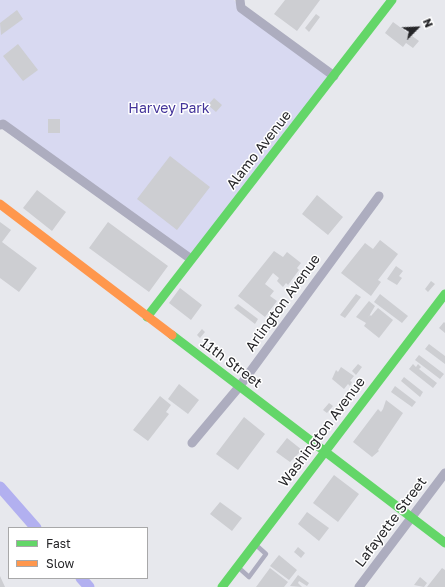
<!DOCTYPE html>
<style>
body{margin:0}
#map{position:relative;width:445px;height:587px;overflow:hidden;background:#e7e8ed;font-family:"Golos Text",sans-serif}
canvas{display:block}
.legend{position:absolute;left:8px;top:527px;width:140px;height:52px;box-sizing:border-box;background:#fff;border:1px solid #a8a8a9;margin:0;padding:5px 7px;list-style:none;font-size:12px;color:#262629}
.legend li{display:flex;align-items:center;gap:8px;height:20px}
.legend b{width:20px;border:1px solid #a8a8a9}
.north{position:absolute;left:397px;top:8px;width:40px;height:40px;-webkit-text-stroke:3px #fff;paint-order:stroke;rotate:66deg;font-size:11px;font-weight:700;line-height:16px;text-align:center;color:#262629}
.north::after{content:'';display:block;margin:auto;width:14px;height:18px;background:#262629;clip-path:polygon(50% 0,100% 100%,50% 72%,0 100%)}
</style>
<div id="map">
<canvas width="445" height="587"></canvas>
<ul class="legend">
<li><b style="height:5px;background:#63d668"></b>Fast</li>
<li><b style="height:5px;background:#ff974d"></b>Slow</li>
</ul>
<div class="north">N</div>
</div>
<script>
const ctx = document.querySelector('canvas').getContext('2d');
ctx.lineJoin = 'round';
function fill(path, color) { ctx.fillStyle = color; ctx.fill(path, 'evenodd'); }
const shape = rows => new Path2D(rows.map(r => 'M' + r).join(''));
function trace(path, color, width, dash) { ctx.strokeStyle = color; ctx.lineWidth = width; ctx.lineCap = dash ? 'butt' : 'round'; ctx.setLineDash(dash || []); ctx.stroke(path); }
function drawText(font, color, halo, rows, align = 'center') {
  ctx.font = font + ' "Golos Text",sans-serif'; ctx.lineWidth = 3; ctx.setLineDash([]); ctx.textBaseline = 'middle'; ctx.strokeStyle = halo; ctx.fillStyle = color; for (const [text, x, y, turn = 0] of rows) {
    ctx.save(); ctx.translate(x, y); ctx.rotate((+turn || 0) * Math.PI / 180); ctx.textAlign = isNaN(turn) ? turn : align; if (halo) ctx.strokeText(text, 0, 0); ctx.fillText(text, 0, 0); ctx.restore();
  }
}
fill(shape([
 [0,0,234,0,241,8,334,76,191,259,0,125]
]), '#d8d9f1');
trace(shape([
 [0,487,36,528],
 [81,578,89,587]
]), '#b2b0f0', 11);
fill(shape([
 [285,0,320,0,297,31,274,14],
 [17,10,23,19,1,35,0,23],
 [316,14,320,17,309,32,305,28],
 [393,22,419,41,413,48,406,43,403,47,385,33],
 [18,44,38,70,23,81,3,56],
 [214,98,222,105,216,112,208,105],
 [48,119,60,119,60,133,48,133],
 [170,156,210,187,177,230,137,199],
 [37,190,66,212,52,231,23,208],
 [317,195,343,217,328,235,302,214],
 [0,222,11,230,2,242,37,268,19,292,0,278],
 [108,222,168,266,149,292,89,248],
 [380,240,398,254,378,280,381,282,371,296,341,273,365,243,373,249],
 [274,251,283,257,287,252,301,263,297,268,299,270,288,285,286,283,283,287,277,281,279,278,273,273,265,284,274,291,270,296,277,301,265,317,238,296],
 [396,266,403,271,399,276,402,278,397,285,387,279],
 [431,281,435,284,428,292,425,289],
 [180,288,202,305,191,320,169,303],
 [356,294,361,297,345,318,340,315],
 [380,294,408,316,402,323,374,302],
 [369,301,375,306,368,318,370,315,371,316,378,308,393,320,379,338,364,326,366,323,356,317],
 [238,304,258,319,255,324,234,308],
 [444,322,445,323,445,333,439,328],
 [202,329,205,332,200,338,197,335],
 [429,344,445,356,445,364,425,349],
 [419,355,444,374,440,379,415,360],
 [358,364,362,367,356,375,352,371],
 [413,364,416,367,418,364,421,367,419,369,437,383,433,388,409,369],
 [341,367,354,376,350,381,352,382,350,386,348,384,344,389,332,379,336,370,338,372],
 [404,377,423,392,420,397,401,381],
 [179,384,199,400,188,414,168,399],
 [395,386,416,402,412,407,391,392],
 [160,396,171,405,166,412,169,414,148,441,133,430],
 [386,400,403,413,378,450,379,451,372,457,353,442,378,409,381,412,383,409],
 [329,403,333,406,327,413,323,410],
 [244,417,265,434,238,470,216,454],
 [287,438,302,450,290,462,276,452],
 [334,475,359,494,338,522,313,503],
 [220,502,242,518,232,531,210,514],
 [307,512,329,528,319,541,298,524],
 [298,547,305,553,301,558,294,552],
 [279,555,297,570,289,580,270,566],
 [270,568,288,582,284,587,256,587],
 [442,568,445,570,445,587,427,587],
 [298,575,309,583,307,586,299,581,298,583,302,587,290,586],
 [0,576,5,587,0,587],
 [420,577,427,583,424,587,414,585]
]), '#cdced2');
trace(shape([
 [239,568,249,577,266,554,256,545]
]), '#adadbf', 4.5);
trace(shape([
 [240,0,241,8,334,76],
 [0,125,3,124,191,259],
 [192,443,239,387,379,196],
 [359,587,445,473]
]), '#adadbf', 9);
trace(shape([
 [147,317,392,0],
 [172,335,445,543],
 [222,587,445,294]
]), '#63d668', 9);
trace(shape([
 [0,204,172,335]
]), '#ff974d', 9);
drawText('14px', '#44349a', '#fff', [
 ["Harvey Park",169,109]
]);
drawText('14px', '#262629', '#fff', [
 ["Alamo Avenue",259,150,-52],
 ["Arlington Avenue",283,303,-54],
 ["11th Street",231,363,37],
 ["Washington Avenue",322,432,-53],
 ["Lafayette Street",391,522,-53]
]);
</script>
